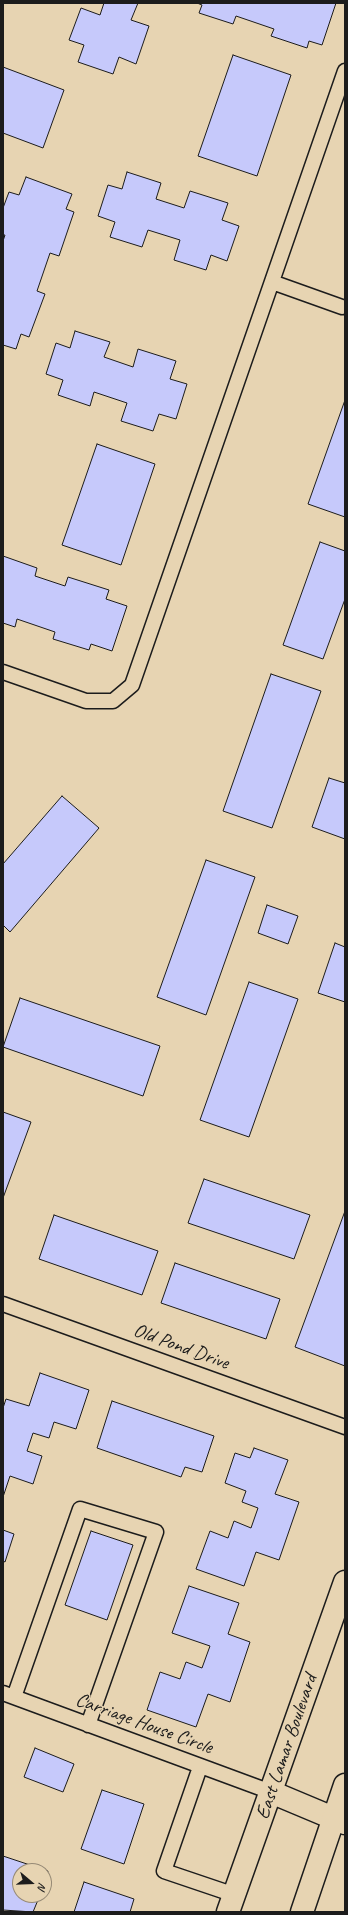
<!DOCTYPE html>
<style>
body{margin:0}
#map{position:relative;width:348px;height:1915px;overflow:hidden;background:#e7d4b2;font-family:Caveat,sans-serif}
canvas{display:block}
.frame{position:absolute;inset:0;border:4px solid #1c1c1c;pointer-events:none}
.north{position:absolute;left:12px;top:1863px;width:40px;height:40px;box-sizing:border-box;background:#e7d4b2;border:1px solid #968a76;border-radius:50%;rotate:109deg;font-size:11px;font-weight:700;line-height:16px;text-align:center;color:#1c1c1c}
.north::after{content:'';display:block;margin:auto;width:14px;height:18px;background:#1c1c1c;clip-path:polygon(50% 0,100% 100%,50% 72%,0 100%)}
</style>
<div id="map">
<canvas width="348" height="1915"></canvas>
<div class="frame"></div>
<div class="north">N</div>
</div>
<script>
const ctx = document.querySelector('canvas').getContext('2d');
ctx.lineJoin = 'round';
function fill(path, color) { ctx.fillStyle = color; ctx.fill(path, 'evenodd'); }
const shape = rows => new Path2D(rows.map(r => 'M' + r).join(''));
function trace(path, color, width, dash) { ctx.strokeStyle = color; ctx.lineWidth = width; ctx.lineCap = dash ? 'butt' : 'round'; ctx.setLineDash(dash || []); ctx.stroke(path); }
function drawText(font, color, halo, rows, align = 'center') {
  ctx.font = font + ' Caveat,sans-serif'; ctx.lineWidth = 3; ctx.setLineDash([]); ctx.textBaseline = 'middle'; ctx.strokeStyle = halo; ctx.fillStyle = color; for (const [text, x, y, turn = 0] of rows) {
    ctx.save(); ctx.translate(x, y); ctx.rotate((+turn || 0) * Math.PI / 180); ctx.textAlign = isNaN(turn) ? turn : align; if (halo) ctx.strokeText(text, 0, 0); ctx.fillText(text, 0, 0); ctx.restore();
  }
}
const building = shape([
 [104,3,138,3,131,20,149,26,136,64,119,57,113,74,78,62,84,45,69,40,81,8,100,15,104,3],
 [197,3,336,3,322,45,309,41,307,48,271,36,274,29,236,16,233,24,199,13,202,5,197,3],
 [233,55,291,75,257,176,198,156,233,55],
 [3,67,64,90,43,148,3,133,3,67],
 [127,172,161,183,156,199,184,208,190,191,228,203,222,220,239,226,227,261,211,255,206,270,174,260,180,240,148,230,142,247,110,237,115,222,98,216,108,185,122,189,127,172],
 [26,177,72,194,66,209,74,212,59,256,50,253,37,291,45,294,29,337,21,334,16,349,3,345,3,241,5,235,3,235,3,208,9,192,19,195,26,177],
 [75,331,110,342,104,357,133,367,138,349,176,361,170,379,187,384,176,419,159,414,153,431,121,421,127,403,94,392,90,406,58,395,63,380,46,374,56,343,70,348,75,331],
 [345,400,345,517,308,504,345,400],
 [97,444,155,464,121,565,62,545,97,444],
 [320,542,345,551,345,599,323,659,283,645,320,542],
 [3,556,37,568,35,576,65,586,68,577,109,590,106,599,127,606,112,651,91,644,89,650,53,639,55,632,17,619,15,627,3,623,3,556],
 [271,674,321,691,272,828,223,811,271,674],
 [329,778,345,783,345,839,312,827,329,778],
 [62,796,99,828,10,932,3,925,3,864,62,796],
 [206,860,255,877,206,1015,157,997,206,860],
 [267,905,298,916,288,944,258,933,267,905],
 [335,943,345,947,345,1002,318,993,335,943],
 [249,982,298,999,249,1137,200,1120,249,982],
 [20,998,160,1046,143,1096,3,1047,20,998],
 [3,1112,31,1122,3,1198,3,1112],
 [204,1179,310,1215,294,1259,188,1223,204,1179],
 [345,1211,345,1366,295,1347,345,1211],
 [54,1215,158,1251,142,1295,39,1259,54,1215],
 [175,1263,280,1299,266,1339,161,1303,175,1263],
 [40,1373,89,1390,76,1429,54,1422,49,1438,33,1433,27,1451,42,1456,33,1484,10,1476,3,1497,3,1408,6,1399,29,1406,40,1373],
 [112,1401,214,1436,202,1472,185,1467,181,1477,97,1448,112,1401],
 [254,1448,288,1460,275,1494,299,1502,279,1560,256,1552,244,1586,196,1569,210,1531,228,1538,234,1521,251,1528,258,1508,242,1502,246,1491,225,1483,235,1453,250,1458,254,1448],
 [3,1530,14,1534,5,1562,3,1561,3,1530],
 [91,1531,133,1545,107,1620,65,1605,91,1531],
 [189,1586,239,1603,228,1634,250,1642,230,1702,208,1694,196,1727,147,1710,160,1672,180,1679,186,1662,202,1668,210,1646,172,1633,189,1586],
 [35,1748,74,1764,63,1792,24,1777,35,1748],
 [102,1790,144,1804,124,1864,81,1849,102,1790],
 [3,1856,48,1871,44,1882,44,1871,20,1871,20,1895,40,1895,33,1912,3,1910,3,1856],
 [84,1882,134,1899,130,1912,74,1912,84,1882]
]);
fill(building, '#c6c9fb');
trace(building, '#1c1c1c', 1);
const service = shape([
 [272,282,342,307],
 [3,672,86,701,113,701,132,685,345,71],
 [3,1304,345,1427],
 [3,1693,271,1792],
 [14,1697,80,1509,156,1532,88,1725],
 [200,1767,164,1871,235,1895]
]);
const tertiary = shape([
 [271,1792,345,1823]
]);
const secondary = shape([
 [228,1912,345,1582],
 [302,1912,345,1785]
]);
trace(service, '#1c1c1c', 17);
trace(tertiary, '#1c1c1c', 25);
trace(secondary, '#1c1c1c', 25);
trace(service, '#e7d4b2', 14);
trace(tertiary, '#e7d4b2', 22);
trace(secondary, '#e7d4b2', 22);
drawText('20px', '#1c1c1c', '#e7d4b2', [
 ["Old Pond Drive",181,1347,20],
 ["Carriage House Circle",144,1724,20],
 ["East Lamar Boulevard",287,1747,-71]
]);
</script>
